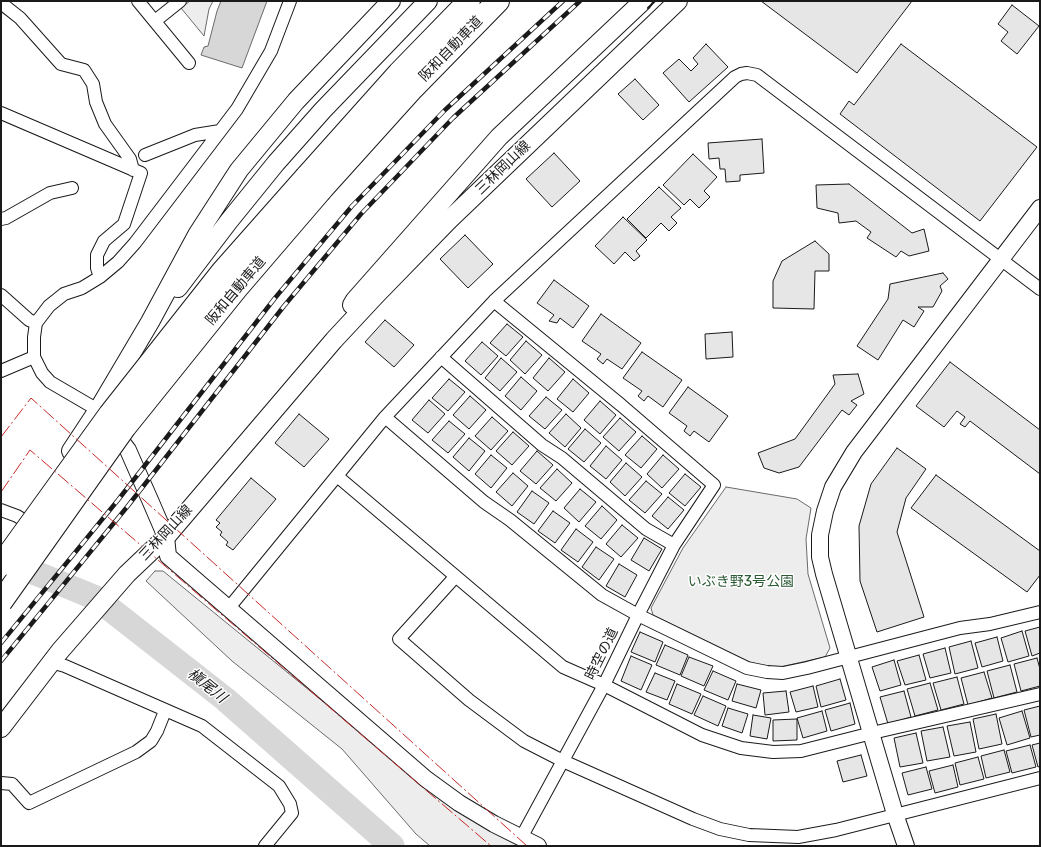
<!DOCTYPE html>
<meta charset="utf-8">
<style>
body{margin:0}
#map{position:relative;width:1041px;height:847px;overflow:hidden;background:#fff;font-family:Rubik,sans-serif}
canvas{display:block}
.frame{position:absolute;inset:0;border:2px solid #1a1a1a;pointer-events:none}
</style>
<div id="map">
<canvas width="1041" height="847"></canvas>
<div class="frame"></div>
</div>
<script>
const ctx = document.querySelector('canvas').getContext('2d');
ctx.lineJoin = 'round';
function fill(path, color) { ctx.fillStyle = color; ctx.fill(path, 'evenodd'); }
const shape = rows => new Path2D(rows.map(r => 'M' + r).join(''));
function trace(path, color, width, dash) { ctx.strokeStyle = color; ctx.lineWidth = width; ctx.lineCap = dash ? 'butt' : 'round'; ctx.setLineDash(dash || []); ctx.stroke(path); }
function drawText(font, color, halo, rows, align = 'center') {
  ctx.font = font + ' Rubik,"Noto Sans JP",sans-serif'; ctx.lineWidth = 3; ctx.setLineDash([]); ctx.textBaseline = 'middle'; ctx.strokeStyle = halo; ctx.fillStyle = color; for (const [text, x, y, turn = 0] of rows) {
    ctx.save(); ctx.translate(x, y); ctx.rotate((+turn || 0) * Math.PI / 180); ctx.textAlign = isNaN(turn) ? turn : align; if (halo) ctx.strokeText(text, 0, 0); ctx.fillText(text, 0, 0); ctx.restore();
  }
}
const built = shape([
 [190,1,213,1,209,9,204,36,181,8,190,1],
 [726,487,797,499,811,508,806,539,808,574,830,648,825,657,780,667,763,666,750,662,653,615,651,608,683,548,726,487],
 [155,571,163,571,423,783,480,825,523,846,430,846,416,834,342,749,232,661,146,581,155,571]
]);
fill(built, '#ededed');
trace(built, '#6a6a6a', 1);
const water = shape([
 [221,1,267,1,242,68,201,55,204,47,208,46,217,11,221,1]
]);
fill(water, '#d7d7d7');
trace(water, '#6a6a6a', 1);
trace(shape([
 [4,560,96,598,225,699,392,846]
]), '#d7d7d7', 25);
const building = shape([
 [761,1,912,1,857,73,761,1],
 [1012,5,1039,26,1017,54,1001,41,1008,32,998,24,1012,5],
 [706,44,728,67,689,102,663,73,679,59,691,71,698,64,693,58,706,44],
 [901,44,1037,147,980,221,840,114,849,101,854,105,901,44],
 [635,79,659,105,643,120,618,94,635,79],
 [762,139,764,173,740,175,740,181,726,182,725,169,720,169,719,158,709,159,708,143,762,139],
 [554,153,580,181,552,207,526,179,554,153],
 [693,154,717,177,704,191,710,197,699,208,690,199,684,205,663,185,693,154],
 [849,184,912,233,924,229,929,251,909,256,901,251,896,257,867,238,871,232,856,221,839,223,838,213,817,208,816,185,849,184],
 [659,187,681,208,671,217,677,223,669,231,661,223,646,238,627,219,659,187],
 [623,217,647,240,636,251,640,256,634,261,625,252,614,264,595,246,623,217],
 [465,235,493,264,468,288,440,259,465,235],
 [815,241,829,254,829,271,815,271,814,309,773,308,773,281,782,261,815,241],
 [943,273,948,279,940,286,942,291,933,307,918,307,924,311,914,327,903,320,878,360,857,346,888,299,890,284,943,273],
 [554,280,589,306,573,328,560,318,557,323,549,321,554,315,537,303,554,280],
 [601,314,641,343,622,369,607,359,603,364,597,359,601,354,582,341,601,314],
 [385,320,414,345,394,367,365,342,385,320],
 [507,324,523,337,506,356,490,343,507,324],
 [732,332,733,357,706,359,705,334,732,332],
 [526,341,542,355,525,374,510,360,526,341],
 [482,342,498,356,481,375,465,361,482,342],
 [642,352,682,380,663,407,648,396,644,401,638,396,642,391,623,378,642,352],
 [501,358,517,372,500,391,485,378,501,358],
 [549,358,565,372,548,391,533,378,549,358],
 [950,362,1040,430,1040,474,970,421,965,427,960,424,965,417,957,411,944,427,916,406,950,362],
 [858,374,864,394,851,401,857,405,849,415,842,410,799,467,779,473,764,468,758,453,795,439,835,384,833,375,858,374],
 [521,377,537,391,521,410,505,396,521,377],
 [449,379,465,392,448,411,432,398,449,379],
 [573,379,589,393,573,412,557,399,573,379],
 [688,387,728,416,709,442,694,431,690,436,684,431,687,426,669,413,688,387],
 [470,396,486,410,469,429,453,415,470,396],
 [546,397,562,410,545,429,529,416,546,397],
 [429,400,445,414,428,433,412,420,429,400],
 [600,401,616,415,600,434,584,420,600,401],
 [299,414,329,439,304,467,275,443,299,414],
 [566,414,581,428,565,447,549,433,566,414],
 [492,417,508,431,491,450,475,436,492,417],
 [620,418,636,432,619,451,603,437,620,418],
 [449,421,465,434,448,453,432,440,449,421],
 [585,429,601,443,584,462,568,449,585,429],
 [513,432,529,446,512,465,496,451,513,432],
 [642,436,657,449,641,468,625,455,642,436],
 [469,438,485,451,469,471,453,457,469,438],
 [606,446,622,460,606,479,590,466,606,446],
 [897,448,926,469,906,498,897,532,924,617,877,632,860,581,859,526,871,484,897,448],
 [537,451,553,465,536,484,520,471,537,451],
 [491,455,507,468,491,488,475,474,491,455],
 [663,455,679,469,662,488,647,474,663,455],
 [626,463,642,477,625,496,610,482,626,463],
 [557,469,572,483,556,501,540,488,557,469],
 [513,473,528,486,512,506,496,492,513,473],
 [685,474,701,487,685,506,669,493,685,474],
 [936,475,1040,551,1040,575,1027,592,911,508,936,475],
 [251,478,276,499,233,550,226,545,228,542,220,535,222,532,216,527,220,523,216,520,251,478],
 [646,481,662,494,645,513,629,500,646,481],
 [580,489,596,502,579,522,564,508,580,489],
 [532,491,549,503,534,524,517,512,532,491],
 [668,497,684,510,668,529,652,516,668,497],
 [602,506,617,520,601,539,585,526,602,506],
 [553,511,570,523,555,543,538,531,553,511],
 [622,525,638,538,621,557,606,544,622,525],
 [576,529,593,542,578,562,561,550,576,529],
 [644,538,662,549,649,571,631,560,644,538],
 [596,547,614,559,599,580,582,567,596,547],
 [619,564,637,575,625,597,606,586,619,564],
 [1040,627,1040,653,1032,656,1025,631,1040,627],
 [1022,631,1029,656,1008,662,1001,638,1022,631],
 [640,632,663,642,655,662,631,652,640,632],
 [997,637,1003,661,982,667,975,643,997,637],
 [971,641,978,668,955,674,949,647,971,641],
 [665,645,688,655,680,675,656,665,665,645],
 [945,648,951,673,930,678,923,654,945,648],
 [919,655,926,680,905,685,897,661,919,655],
 [631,656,652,665,641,690,621,681,631,656],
 [689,657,713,666,704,686,681,676,689,657],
 [1037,658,1040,669,1040,686,1021,691,1014,664,1037,658],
 [894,660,901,685,880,691,872,667,894,660],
 [1010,665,1017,692,994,698,987,671,1010,665],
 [713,671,736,681,728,700,704,690,713,671],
 [984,672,992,698,968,705,961,678,984,672],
 [655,673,675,681,667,700,646,692,655,673],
 [957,677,964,704,941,710,933,683,957,677],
 [840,679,846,700,821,707,816,686,840,679],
 [930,683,938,710,915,716,907,689,930,683],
 [677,684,701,694,692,714,669,704,677,684],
 [737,684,761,690,756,708,732,701,737,684],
 [813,686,818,707,796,712,790,692,813,686],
 [786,691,789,712,765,715,763,693,786,691],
 [904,691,911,717,888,724,880,697,904,691],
 [703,696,726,706,718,726,694,715,703,696],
 [850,703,855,724,831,731,825,710,850,703],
 [1040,706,1040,735,1031,737,1024,710,1040,706],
 [728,708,748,714,742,733,722,726,728,708],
 [822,711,827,731,803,738,797,718,822,711],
 [1022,711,1030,738,1007,745,999,718,1022,711],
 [996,714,1002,744,979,749,973,719,996,714],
 [753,715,771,718,767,739,750,736,753,715],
 [797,719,797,740,773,741,773,720,797,719],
 [970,722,976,752,954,756,947,726,970,722],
 [943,727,950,757,927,761,921,731,943,727],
 [916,733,923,763,900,767,894,738,916,733],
 [1040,743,1040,766,1038,767,1032,745,1040,743],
 [1030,745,1036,767,1012,773,1006,751,1030,745],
 [1004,750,1010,772,986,778,981,756,1004,750],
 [861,755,867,776,843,782,837,761,861,755],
 [978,757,984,779,960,785,955,763,978,757],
 [953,765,958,787,935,793,929,771,953,765],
 [926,767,932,789,908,795,902,773,926,767]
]);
fill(building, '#e6e6e6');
trace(building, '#1a1a1a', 1);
const minor = shape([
 [138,1,189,63],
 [1,3,20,18,61,64,84,70,93,84,96,102,105,124,130,159,133,170],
 [155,21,180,1],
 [1,113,141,173,124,224,104,241,97,255,97,268,100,277],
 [145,155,195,135,220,131],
 [1,219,6,218,50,193,72,188],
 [1,295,29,320,36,323],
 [494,301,621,405,714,485,674,545,638,615,604,685,521,838],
 [441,357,542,445,562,458,646,529,674,545],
 [1,371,34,357],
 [98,410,50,382,42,373,34,357,34,337,36,323,49,306,64,294,82,288,100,277,118,262,135,243,237,109,271,51,290,1],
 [385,417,484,502,510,520,602,595,638,615,747,668,767,672,783,673,807,668,960,628,990,624,1040,612],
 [337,476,563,667,604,685,702,735,741,748,773,752,801,751,872,733,1040,694],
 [1,510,17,516,25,521],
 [455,577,399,639,469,700,524,741,563,761,693,819,720,829,749,835,798,837,836,830,1040,778],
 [228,609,385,417,494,301,735,77,741,74,747,73,757,75,1040,289],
 [51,662,65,666,202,726,279,786,290,804,292,813,265,846],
 [1,783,12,784,29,803,136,752,151,741,157,731,165,711]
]);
const tertiary = shape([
 [112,429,128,450,150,500,166,537,168,556,426,779,459,803,494,824,538,846],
 [906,846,895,814,824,574,820,557,820,535,825,511,833,487,854,452,1040,208]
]);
const secondary = shape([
 [178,288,229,221,276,163,323,110,428,1],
 [352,305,355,300,499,137,643,1],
 [71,451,98,410,150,322,197,235,239,170,296,101,391,1],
 [1,728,60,651,127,574,166,537,334,340,375,296,449,220,678,1]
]);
const motorway = shape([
 [306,177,399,73,469,1],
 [321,190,413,88,498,1]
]);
trace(minor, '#1a1a1a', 14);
trace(tertiary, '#1a1a1a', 18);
trace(secondary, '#1a1a1a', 20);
trace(motorway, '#1a1a1a', 24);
trace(minor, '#fff', 12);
trace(tertiary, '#fff', 16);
trace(secondary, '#fff', 18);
trace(motorway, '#fff', 22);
const rail = shape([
 [1,643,118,500,275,298,352,206,445,110,563,1],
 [1,661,127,507,284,306,361,214,453,118,580,1]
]);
trace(rail, '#1a1a1a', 4.5);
trace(rail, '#fff', 3, [9]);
const motorwayBridge = shape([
 [1,565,110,414,222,272,306,177],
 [1,602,125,427,236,289,321,190]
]);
trace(motorwayBridge, '#1a1a1a', 24, []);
trace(motorwayBridge, '#fff', 22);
trace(shape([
 [648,8,655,1]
]), '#1a1a1a', 2);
trace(shape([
 [1,437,31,398,527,846],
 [1,492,30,450,491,846]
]), '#c62828', 1, [14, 3, 2, 3]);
drawText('14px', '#1a1a1a', '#fff', [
 ["阪和自動車道",451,49,-46],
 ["三林岡山線",503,168,-44],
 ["阪和自動車道",236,291,-50],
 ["三林岡山線",166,533,-47],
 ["時空の道",602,654,-64]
]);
drawText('14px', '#2b5a34', '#fff', [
 ["いぶき野3号公園",741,582]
]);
drawText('italic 15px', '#1a1a1a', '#fff', [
 ["槇尾川",207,686,39]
]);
</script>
